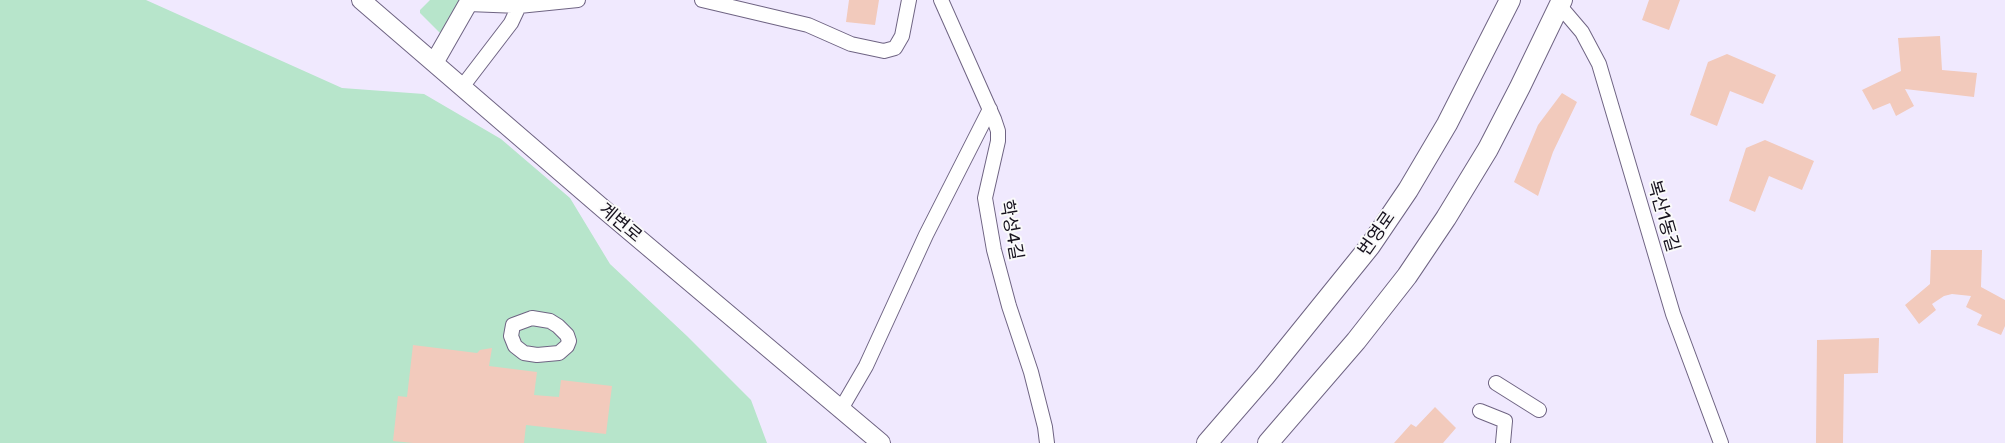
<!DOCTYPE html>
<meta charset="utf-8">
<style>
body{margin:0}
canvas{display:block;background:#f0e9fe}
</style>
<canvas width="2005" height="443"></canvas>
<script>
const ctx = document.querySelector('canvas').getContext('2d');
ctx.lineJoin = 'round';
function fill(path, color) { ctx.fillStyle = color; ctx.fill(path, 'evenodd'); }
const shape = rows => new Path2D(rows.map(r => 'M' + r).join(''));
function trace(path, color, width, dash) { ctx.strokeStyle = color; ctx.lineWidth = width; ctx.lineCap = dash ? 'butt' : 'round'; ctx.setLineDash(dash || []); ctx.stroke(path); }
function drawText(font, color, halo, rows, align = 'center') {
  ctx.font = font + ' Rubik,"Noto Sans KR",sans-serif'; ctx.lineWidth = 4; ctx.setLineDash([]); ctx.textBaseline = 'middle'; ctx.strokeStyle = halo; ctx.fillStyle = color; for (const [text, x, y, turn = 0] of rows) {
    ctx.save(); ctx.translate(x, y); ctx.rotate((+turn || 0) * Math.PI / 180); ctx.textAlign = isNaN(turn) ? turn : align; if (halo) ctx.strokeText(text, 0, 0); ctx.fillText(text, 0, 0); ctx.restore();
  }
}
fill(shape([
 [0,0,146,0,342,88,424,94,501,139,570,198,610,264,687,336,751,400,767,443,0,443],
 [430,0,461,0,442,35,420,13,420,10]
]), '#b7e5cb');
fill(shape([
 [849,0,879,0,875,25,846,22],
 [1649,0,1680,0,1669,30,1642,20],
 [1940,36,1942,70,1977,73,1974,97,1905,89,1914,106,1896,116,1890,103,1873,110,1862,90,1901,71,1898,38],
 [1727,54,1776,75,1763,104,1730,91,1717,126,1690,115,1708,62],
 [1562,93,1577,102,1553,152,1538,196,1514,182,1538,125],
 [1765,140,1814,161,1802,190,1769,176,1755,212,1729,201,1746,148],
 [1931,250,1982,250,1981,287,2005,300,2005,326,2001,335,1977,325,1982,315,1966,307,1971,296,1952,294,1944,296,1932,304,1936,310,1919,324,1905,305,1930,284],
 [1879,338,1878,373,1844,374,1843,443,1816,443,1817,340],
 [413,345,477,353,480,350,492,348,489,366,537,372,534,395,559,397,561,380,612,386,606,434,526,425,524,443,413,443,393,441,398,396,407,397],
 [1435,407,1456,428,1443,443,1394,443,1411,424,1416,427]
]), '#f2cabc');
const minor = shape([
 [702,0,808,25,851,44,884,51,895,48,902,36,909,0],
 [941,0,994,119,998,131,998,141,985,198,994,250,1009,306,1031,372,1045,427,1047,443],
 [468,4,519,6,578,0],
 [1559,5,1582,32,1599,64,1673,314,1721,443],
 [462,87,511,23,519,6,515,0],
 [532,318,550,321,558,326,567,335,569,341,567,346,559,353,537,355,524,353,515,346,511,336,513,325,532,318],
 [1496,383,1539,410],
 [841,409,866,366,926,235,990,109],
 [1480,411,1505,421,1503,443]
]);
const tertiary = shape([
 [361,0,607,212,881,443],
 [434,63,470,0]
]);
const secondary = shape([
 [1207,443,1265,376,1370,246,1408,190,1447,124,1510,0],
 [1268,443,1356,341,1407,276,1446,218,1488,149,1520,87,1562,0]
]);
trace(minor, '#6f6483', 16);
trace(tertiary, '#6f6483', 20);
trace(secondary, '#6f6483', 22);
trace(minor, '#fff', 14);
trace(tertiary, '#fff', 18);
trace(secondary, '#fff', 20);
drawText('18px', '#16111d', '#fafafa', [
 ["복산1동길",1663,216,74],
 ["계변로",620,223,40],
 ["학성4길",1011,230,80],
 ["번영로",1377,234,-55]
]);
</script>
